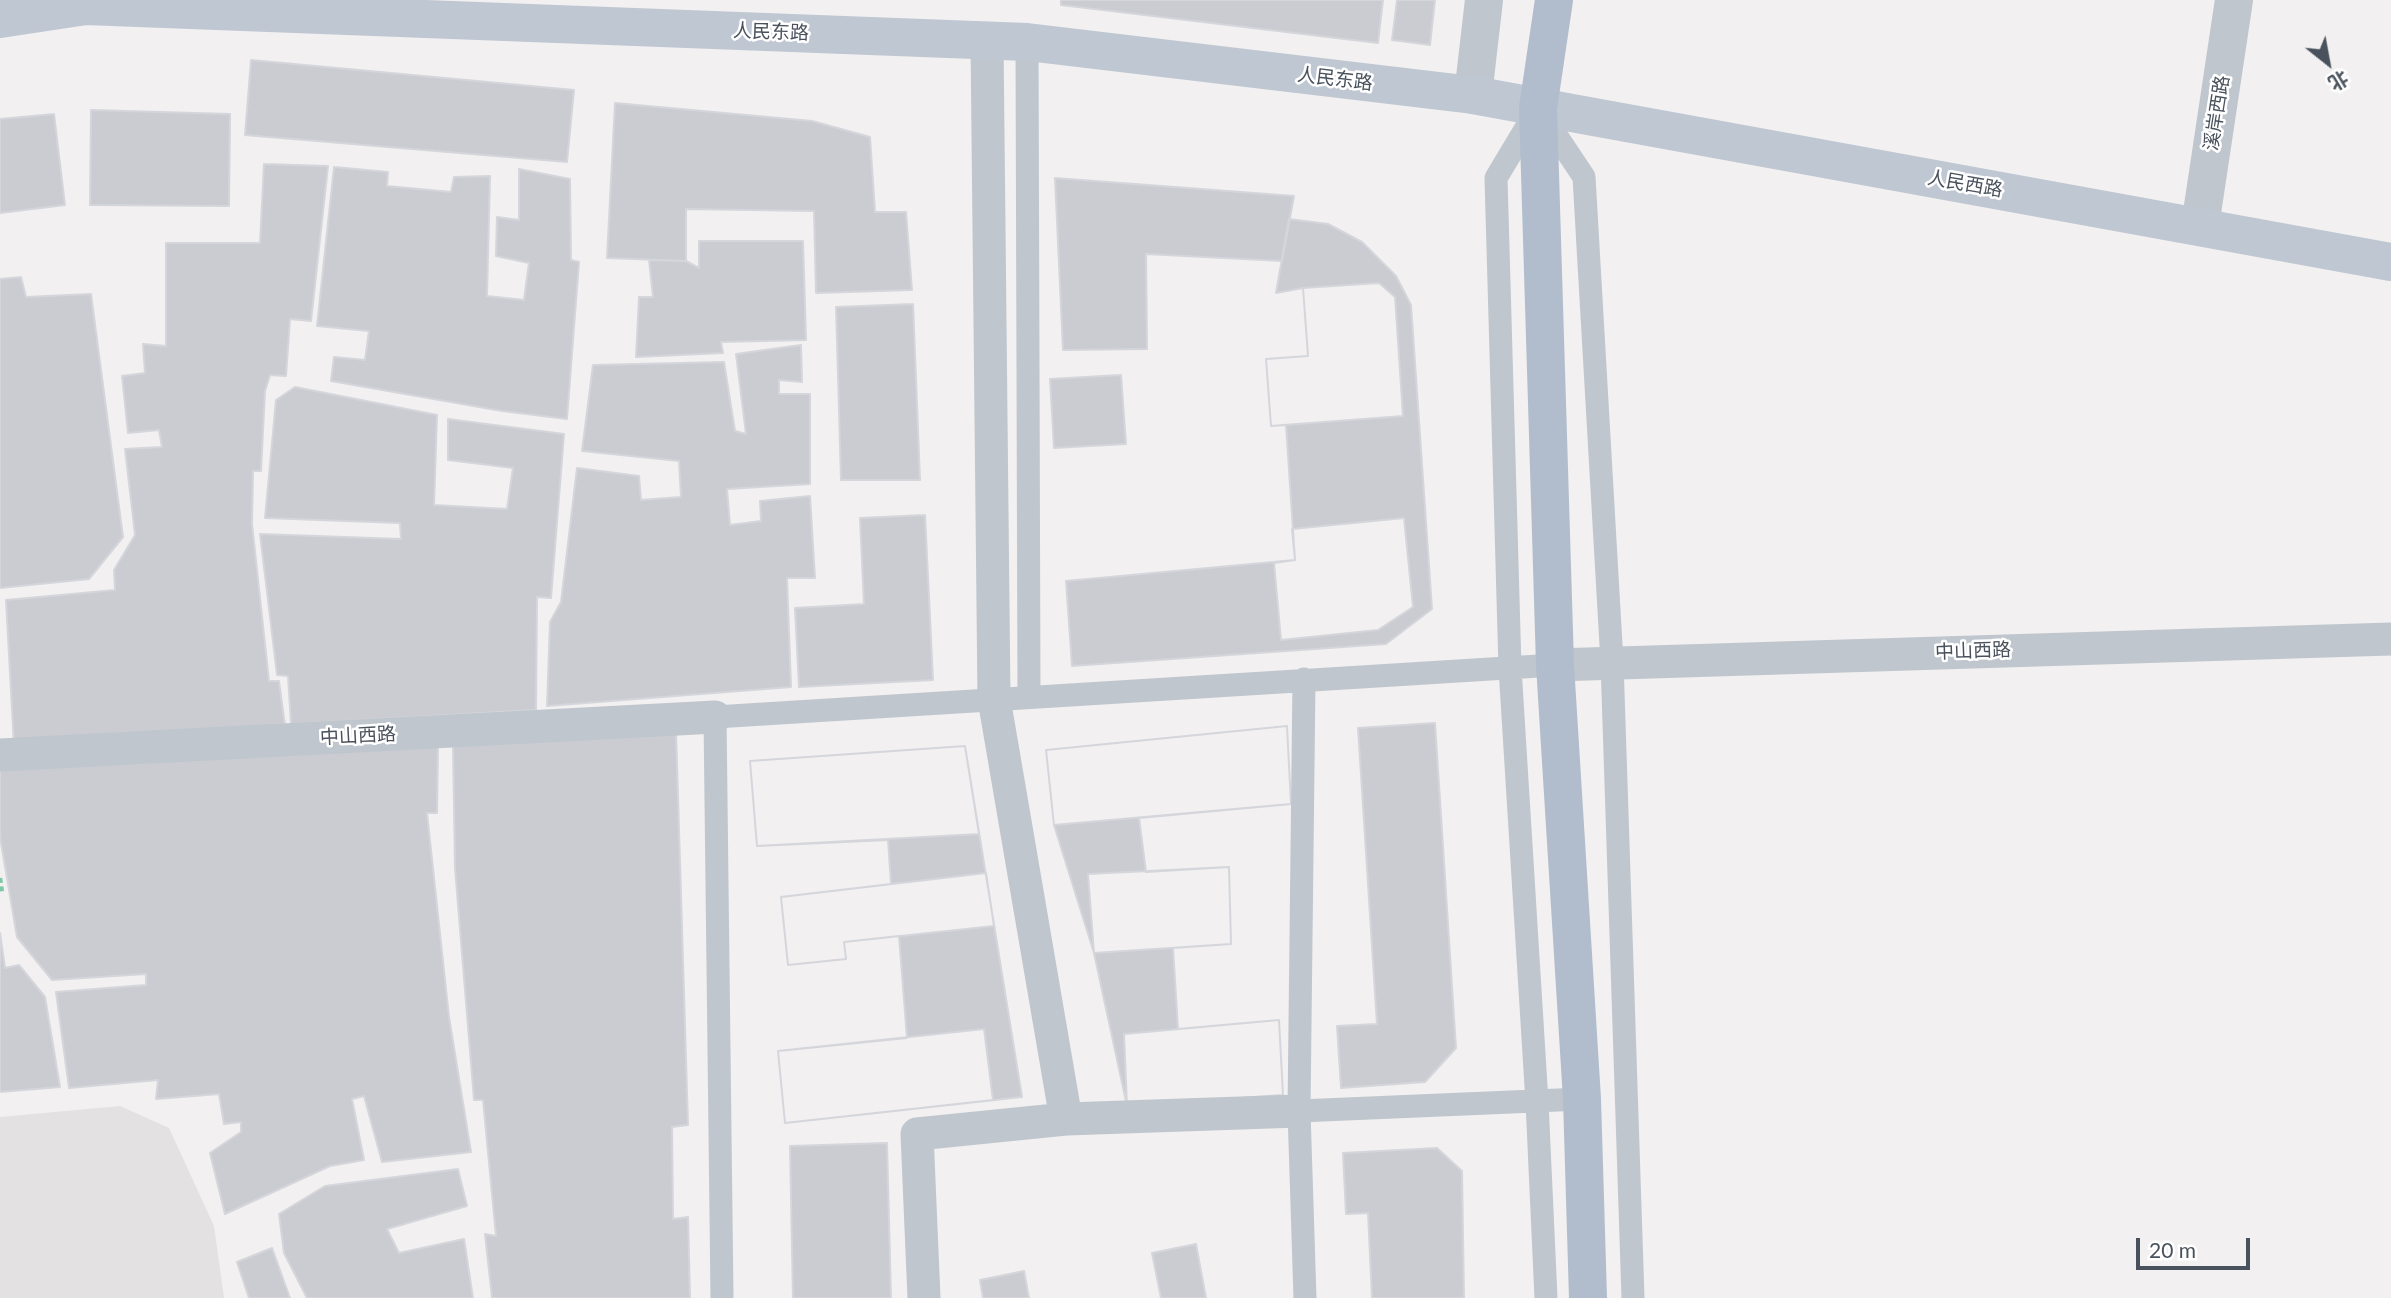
<!DOCTYPE html>
<meta charset="utf-8">
<style>
body{margin:0}
#map{position:relative;width:2391px;height:1298px;overflow:hidden;background:#f2f0f0;font-family:Lato,"Noto Sans SC",sans-serif}
canvas{display:block}
.north{position:absolute;left:2293px;top:28px;width:70px;height:70px;-webkit-text-stroke:5px #fff;paint-order:stroke;rotate:149deg;font-size:19px;font-weight:700;line-height:28px;text-align:center;color:#49525c}
.north::after{content:'';display:block;margin:auto;width:24px;height:32px;background:#49525c;clip-path:polygon(50% 0,100% 100%,50% 72%,0 100%)}
.scale{position:absolute;left:2136px;top:1238px;width:114px;height:32px;box-sizing:border-box;border:4px solid #49525c;border-top:0;padding-left:9px;font-size:21px;line-height:24px;white-space:nowrap;color:#49525c;-webkit-text-stroke:5px #fff;paint-order:stroke}
</style>
<div id="map">
<canvas width="2391" height="1298"></canvas>
<div class="north">北</div>
<div class="scale">20 m</div>
</div>
<script>
const ctx = document.querySelector('canvas').getContext('2d');
ctx.lineJoin = 'round';
function fill(path, color) { ctx.fillStyle = color; ctx.fill(path, 'evenodd'); }
const shape = rows => new Path2D(rows.map(r => 'M' + r).join(''));
function trace(path, color, width, dash) { ctx.strokeStyle = color; ctx.lineWidth = width; ctx.lineCap = dash ? 'butt' : 'round'; ctx.setLineDash(dash || []); ctx.stroke(path); }
function drawText(font, color, halo, rows, align = 'center') {
  ctx.font = font + ' Lato,"Noto Sans SC",sans-serif'; ctx.lineWidth = 5; ctx.setLineDash([]); ctx.textBaseline = 'middle'; ctx.strokeStyle = halo; ctx.fillStyle = color; for (const [text, x, y, turn = 0] of rows) {
    ctx.save(); ctx.translate(x, y); ctx.rotate((+turn || 0) * Math.PI / 180); ctx.textAlign = isNaN(turn) ? turn : align; if (halo) ctx.strokeText(text, 0, 0); ctx.fillText(text, 0, 0); ctx.restore();
  }
}
fill(shape([
 [120,1106,169,1128,214,1226,224,1298,0,1298,0,1117]
]), '#e3e1e1');
const building = shape([
 [1061,0,1383,0,1378,43,1061,5,1061,0],
 [1397,0,1435,0,1430,45,1392,40,1397,0],
 [251,60,574,90,567,162,245,135,251,60],
 [615,103,812,121,870,137,875,212,906,212,912,290,816,293,814,211,686,209,686,261,607,258,615,103],
 [91,110,230,114,229,206,90,205,91,110],
 [54,114,65,205,0,213,0,119,54,114],
 [264,164,328,166,311,321,290,319,286,376,270,375,265,391,261,471,253,471,252,524,269,681,279,681,285,726,14,746,6,600,115,590,114,570,135,535,125,449,162,447,159,430,128,433,122,376,145,373,143,344,166,346,166,243,260,243,264,164],
 [334,167,388,172,387,186,451,192,454,177,490,176,487,296,524,300,529,263,496,256,497,217,519,220,519,169,570,179,571,260,579,262,567,419,502,411,331,381,334,357,365,360,369,331,317,326,334,167],
 [1055,178,1294,196,1282,261,1146,254,1147,349,1063,350,1055,178],
 [1289,219,1328,224,1362,242,1396,276,1411,305,1432,609,1386,644,1072,666,1066,581,1295,560,1286,425,1271,426,1266,359,1308,356,1303,288,1276,293,1289,219],
 [699,241,803,241,806,340,721,342,723,353,636,357,639,297,653,297,649,260,686,261,699,268,699,241],
 [21,277,26,297,91,294,123,537,89,579,0,588,0,279,21,277],
 [1379,283,1395,297,1403,416,1271,426,1266,359,1308,356,1303,288,1379,283],
 [913,304,920,480,841,480,836,307,913,304],
 [801,345,802,382,779,380,779,394,810,394,810,484,727,489,730,525,761,521,760,501,810,496,815,578,787,578,791,687,547,706,550,622,561,602,577,468,639,476,641,500,681,497,679,461,582,451,593,365,724,362,735,431,746,434,736,354,801,345],
 [1121,375,1126,444,1054,448,1050,379,1121,375],
 [295,387,437,415,434,505,507,509,513,468,448,460,448,419,564,434,551,598,537,597,536,710,291,724,288,676,277,675,260,534,401,539,400,523,265,518,276,400,295,387],
 [925,515,933,680,799,687,795,608,864,604,860,518,925,515],
 [1404,518,1413,607,1378,630,1281,640,1274,563,1295,560,1292,529,1404,518],
 [1435,723,1456,1048,1425,1082,1341,1088,1337,1026,1377,1024,1358,728,1435,723],
 [1287,726,1291,804,1054,825,1046,750,1287,726],
 [1287,726,1291,804,1139,818,1146,872,1229,867,1231,944,1173,948,1178,1029,1279,1020,1283,1095,1127,1106,1094,953,1054,825,1046,750,1287,726],
 [676,731,688,1125,672,1127,673,1219,688,1217,690,1298,492,1298,485,1234,496,1236,483,1100,474,1100,455,868,453,745,676,731],
 [438,746,437,813,427,813,449,1017,471,1152,382,1162,364,1096,352,1099,364,1160,330,1166,225,1214,210,1153,241,1132,241,1122,224,1124,219,1094,156,1099,158,1080,69,1088,56,992,146,985,146,974,52,980,17,937,0,837,0,770,438,746],
 [965,746,1022,1097,785,1123,778,1051,907,1038,899,936,844,942,846,959,788,965,781,897,891,884,888,840,757,846,750,761,965,746],
 [965,746,979,834,757,846,750,761,965,746],
 [1229,867,1231,944,1094,953,1088,874,1229,867],
 [986,873,994,926,844,942,846,959,788,965,781,897,986,873],
 [0,933,5,968,19,965,45,997,60,1087,0,1092,0,933],
 [1279,1020,1283,1095,1127,1106,1124,1034,1279,1020],
 [984,1029,993,1100,785,1123,778,1051,984,1029],
 [887,1143,891,1298,793,1298,790,1146,887,1143],
 [1437,1148,1462,1171,1464,1298,1372,1298,1368,1213,1346,1214,1343,1153,1437,1148],
 [458,1169,467,1206,387,1229,399,1253,464,1239,473,1298,307,1298,284,1253,279,1214,325,1186,458,1169],
 [1196,1244,1206,1298,1161,1298,1152,1253,1196,1244],
 [272,1248,290,1298,249,1298,237,1262,272,1248],
 [1024,1271,1029,1298,983,1298,980,1280,1024,1271]
]);
fill(building, '#caccd2');
trace(building, '#d4d6db', 2);
trace(shape([
 [0,878,2,893]
]), '#7bc8a7', 4.5, [5, 3.5]);
trace(shape([
 [1027,42,1029,697],
 [1304,679,1299,1111,1305,1298],
 [1299,1111,1582,1099],
 [722,1298,715,717,1555,665],
 [1546,1298,1537,1102,1510,668,1496,178,1538,108,1584,177,1612,662,1633,1298]
]), '#bfc6cd', 23);
trace(shape([
 [1555,665,2391,639],
 [0,755,715,717],
 [1066,1119,1299,1111],
 [924,1298,917,1134,1066,1119,994,699,987,41]
]), '#bfc6cd', 33);
trace(shape([
 [1473,95,1484,0],
 [2200,226,2234,0]
]), '#bfc6cd', 38);
trace(shape([
 [0,19,86,6,1027,42,1473,95,2391,262]
]), '#bfc7d2', 38);
trace(shape([
 [1554,0,1538,108,1555,665,1582,1099,1588,1298]
]), '#b1bdcc', 38);
drawText('19px', '#49525c', '#fff', [
 ["人民东路",771,32,2],
 ["人民东路",1335,79,7],
 ["溪岸西路",2217,113,-81],
 ["人民西路",1965,184,10],
 ["中山西路",1973,651,-2],
 ["中山西路",358,736,-3]
]);
</script>
